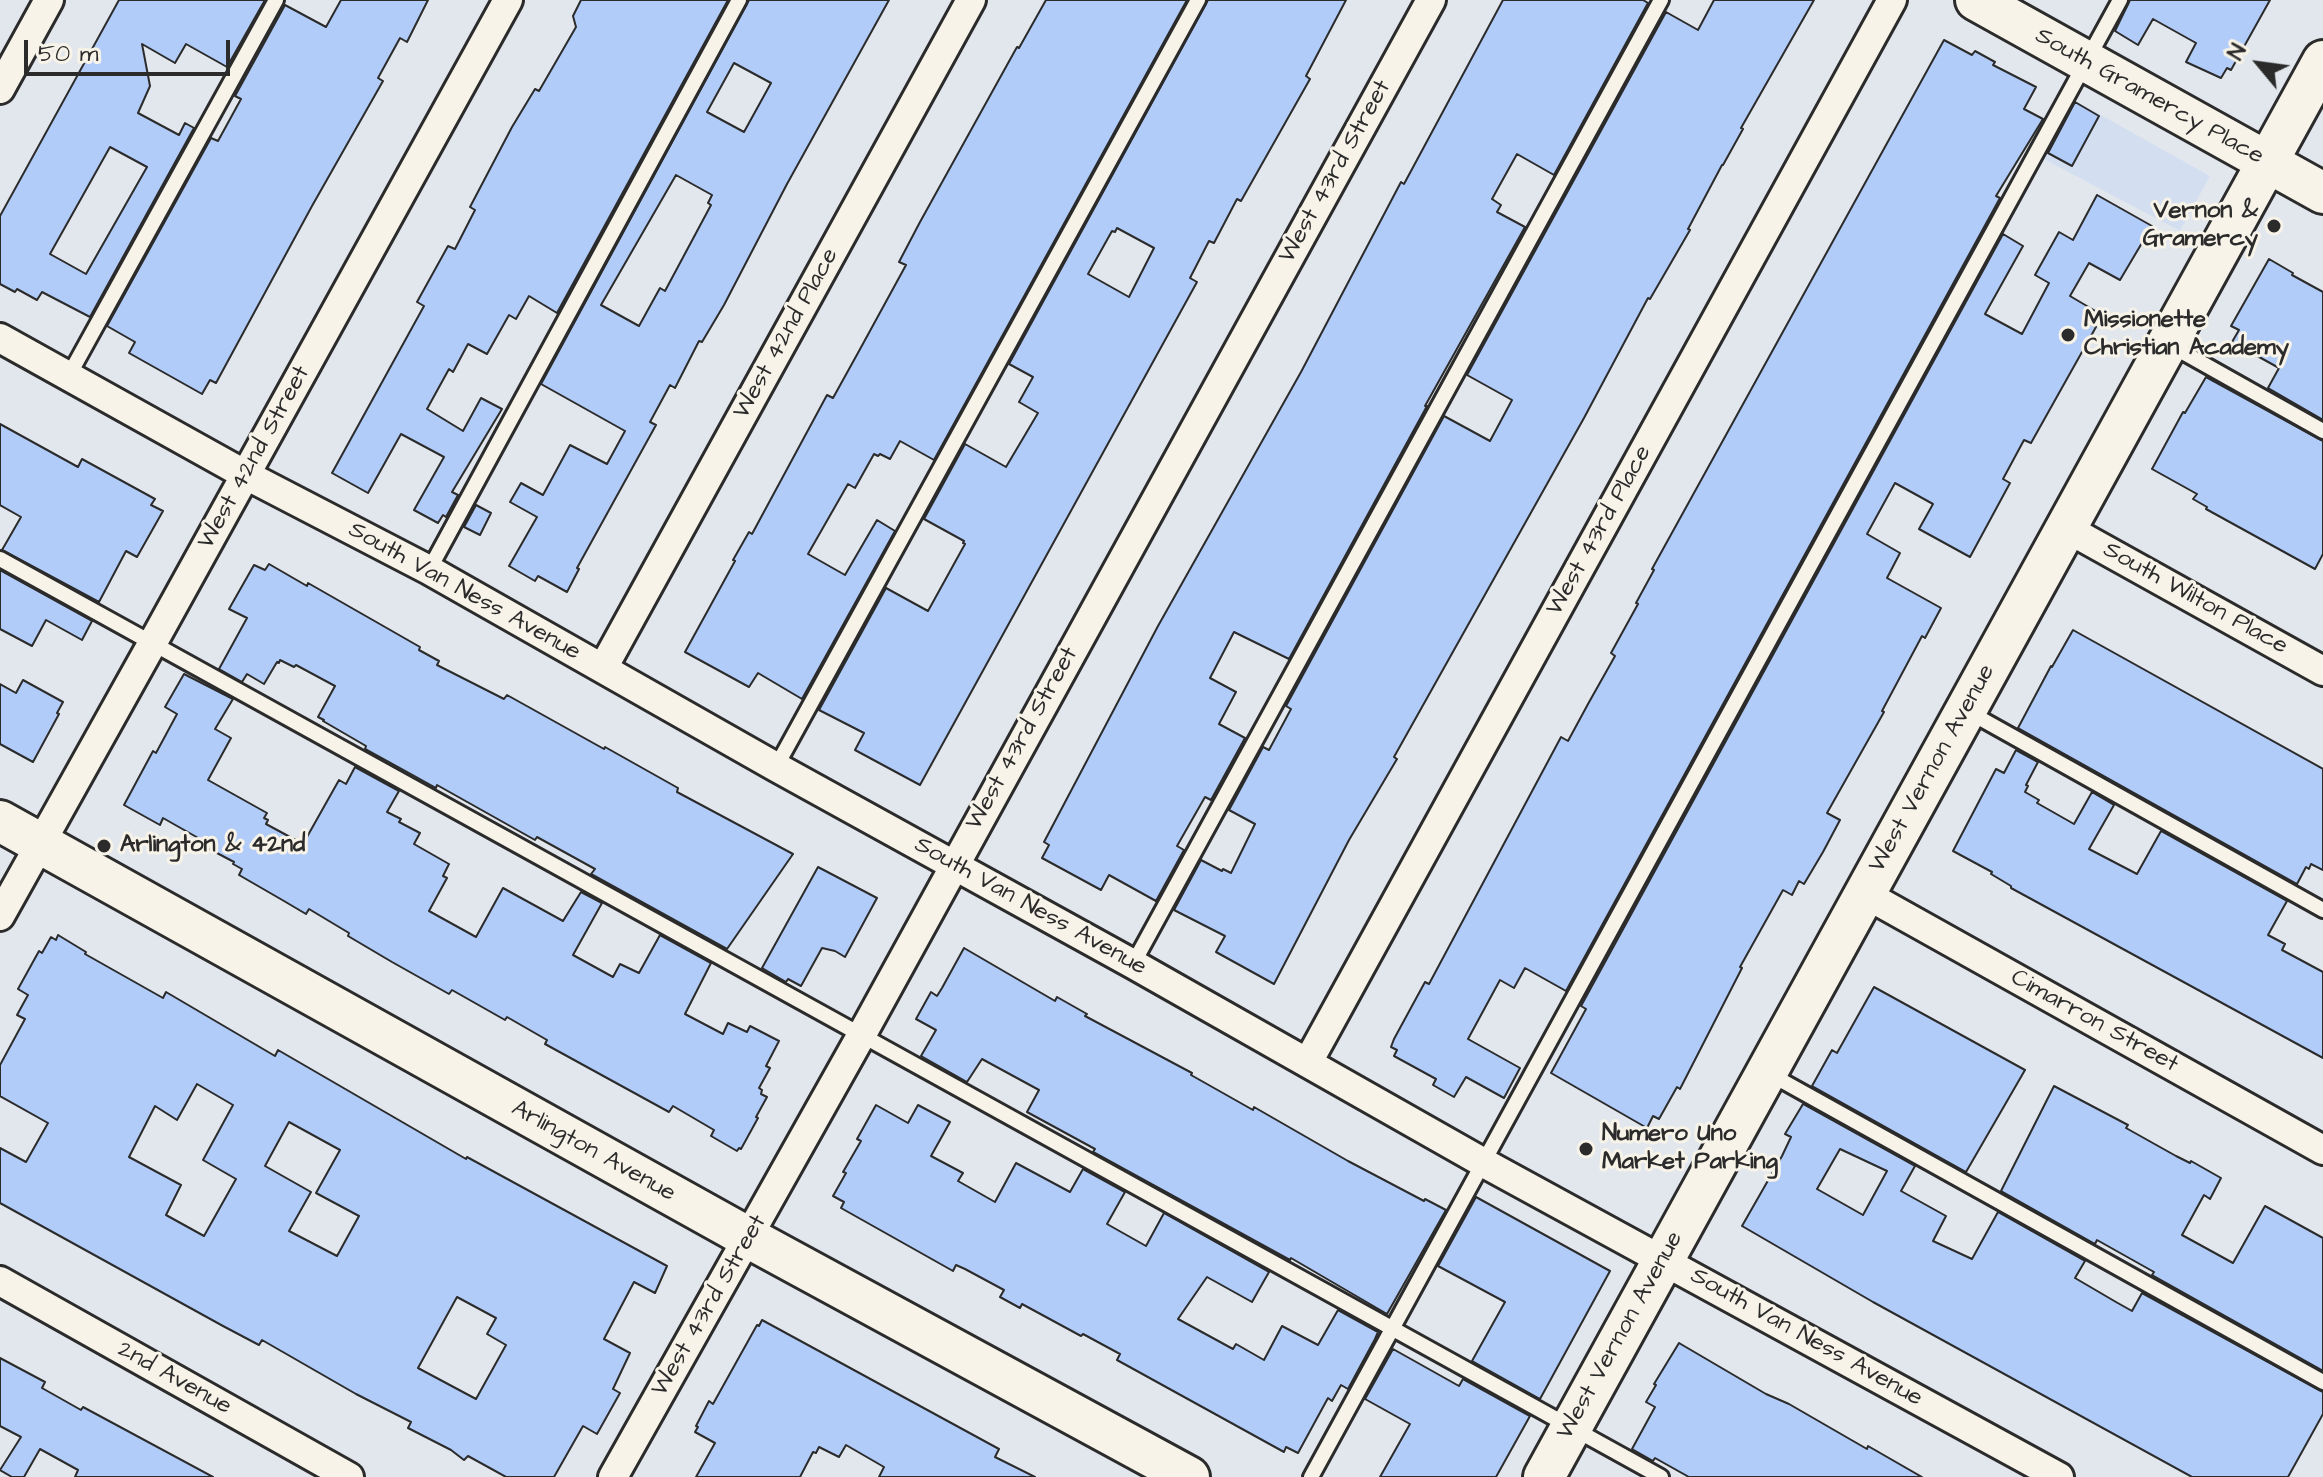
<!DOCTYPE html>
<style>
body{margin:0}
#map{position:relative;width:2323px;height:1477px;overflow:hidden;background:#e2e7ed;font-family:"Architects Daughter",sans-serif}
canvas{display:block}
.north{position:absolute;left:2219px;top:24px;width:80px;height:80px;-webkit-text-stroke:6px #f7f3e8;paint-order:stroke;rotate:299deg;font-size:22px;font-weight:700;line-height:32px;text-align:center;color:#2b2b2b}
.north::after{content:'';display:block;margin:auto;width:28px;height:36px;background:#2b2b2b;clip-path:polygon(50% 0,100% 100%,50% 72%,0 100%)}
.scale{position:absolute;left:24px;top:40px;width:206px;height:36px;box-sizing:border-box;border:4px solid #2b2b2b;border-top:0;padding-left:10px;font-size:24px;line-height:28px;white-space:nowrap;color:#2b2b2b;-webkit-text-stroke:6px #f7f3e8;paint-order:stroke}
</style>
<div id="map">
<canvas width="2323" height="1477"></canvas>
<div class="north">N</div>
<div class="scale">50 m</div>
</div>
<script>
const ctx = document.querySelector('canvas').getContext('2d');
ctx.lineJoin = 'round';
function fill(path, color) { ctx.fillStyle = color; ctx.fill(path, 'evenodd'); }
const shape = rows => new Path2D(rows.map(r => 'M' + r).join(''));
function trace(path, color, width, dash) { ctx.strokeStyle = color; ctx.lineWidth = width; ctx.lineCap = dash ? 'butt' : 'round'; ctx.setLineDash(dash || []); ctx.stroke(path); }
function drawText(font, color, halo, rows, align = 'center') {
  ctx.font = font + ' "Architects Daughter",sans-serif'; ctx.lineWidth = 6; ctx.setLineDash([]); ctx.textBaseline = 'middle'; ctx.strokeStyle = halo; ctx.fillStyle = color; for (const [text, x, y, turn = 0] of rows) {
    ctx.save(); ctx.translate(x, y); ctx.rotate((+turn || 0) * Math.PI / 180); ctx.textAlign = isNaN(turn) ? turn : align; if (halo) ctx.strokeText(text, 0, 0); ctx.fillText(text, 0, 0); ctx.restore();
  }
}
fill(shape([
 [2074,100,2210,176,2180,231,2042,158]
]), '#d3dff1');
const building = shape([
 [119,0,265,0,227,67,186,44,175,63,142,44,150,86,138,113,179,135,185,123,194,128,90,317,42,292,37,300,17,289,15,292,0,284,0,216,119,0],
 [110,147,147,167,86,274,50,254,110,147],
 [341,0,428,0,407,42,400,38,378,78,383,81,312,206,216,383,210,380,202,394,129,353,135,342,107,326,211,138,218,141,241,99,235,96,285,5,326,27,341,0],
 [581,0,728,0,557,313,529,296,516,319,509,315,487,354,468,344,453,372,449,369,427,409,463,431,481,398,502,409,452,492,458,495,446,517,443,515,438,523,414,510,444,457,401,434,368,493,332,473,424,306,417,302,448,246,455,249,475,210,470,207,512,127,535,89,539,91,576,27,573,16,581,0],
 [749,0,889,0,787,184,724,305,702,342,699,341,675,388,670,385,650,422,656,425,577,568,579,569,567,592,538,576,535,581,509,566,537,517,510,502,521,483,543,495,570,445,607,464,625,431,541,384,749,0],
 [734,63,771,83,744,132,707,112,734,63],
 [676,175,712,195,708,203,711,205,665,291,660,288,639,326,601,305,676,175],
 [1046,0,1187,0,934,460,900,441,890,459,880,454,878,456,874,454,855,488,848,484,808,554,845,575,877,520,895,531,802,699,758,673,749,687,685,652,735,561,733,560,749,532,752,534,827,395,833,398,859,351,906,265,899,262,920,222,1017,47,1019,48,1046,0],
 [1208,0,1346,0,1306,76,1310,79,1241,201,1237,199,1214,243,1209,241,1190,278,1197,282,920,785,855,750,864,733,819,710,886,588,928,611,965,544,963,543,964,541,924,519,965,444,1006,467,1038,413,1019,402,1033,377,1009,364,1208,0],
 [1117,228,1154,248,1129,297,1088,274,1112,231,1115,232,1117,228],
 [1503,0,1643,0,1648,3,1554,175,1517,154,1492,199,1501,205,1497,212,1525,227,1425,406,1427,406,1289,659,1234,632,1210,678,1236,692,1219,724,1245,738,1211,800,1205,797,1177,846,1184,850,1156,901,1109,875,1101,890,1042,858,1049,845,1044,842,1158,626,1301,372,1401,182,1404,184,1503,0],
 [1714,0,1814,0,1741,128,1743,129,1723,165,1722,165,1688,229,1690,230,1650,299,1648,298,1584,418,1394,757,1397,759,1349,840,1274,984,1216,952,1225,936,1174,910,1201,860,1222,871,1223,869,1231,873,1255,824,1229,810,1263,747,1269,750,1291,709,1286,706,1444,416,1490,441,1512,400,1467,375,1666,12,1698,30,1714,0],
 [2130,0,2270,0,2231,70,2227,68,2221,78,2186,62,2196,43,2153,19,2138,45,2115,31,2130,0],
 [1944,40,1972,55,1975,51,1995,62,1993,65,2036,87,2024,109,2043,119,1996,196,2000,198,1566,991,1525,968,1514,988,1500,980,1468,1039,1520,1068,1504,1098,1466,1077,1454,1097,1433,1085,1436,1079,1394,1056,1397,1050,1391,1047,1394,1039,1425,982,1429,984,1561,737,1568,741,1588,704,1615,656,1611,653,1638,604,1636,603,1654,570,1652,569,1944,40],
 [2075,102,2099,116,2072,166,2048,153,2075,102],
 [2097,195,2152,226,2120,280,2089,263,2070,296,2097,312,2090,324,2096,327,2031,443,2024,440,2003,479,2010,483,1970,557,1919,529,1933,504,1895,483,1867,534,1900,553,1887,578,1941,608,1925,638,1922,636,1882,711,1884,712,1827,813,1840,820,1823,852,1804,884,1799,881,1792,895,1783,890,1740,967,1742,968,1680,1089,1677,1087,1659,1119,1653,1116,1647,1128,1551,1073,1586,1009,1581,1006,2003,234,2023,246,1985,314,2022,334,2049,283,2035,275,2059,232,2073,240,2097,195],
 [2269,259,2293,273,2292,275,2323,292,2323,420,2268,388,2279,368,2232,342,2239,330,2231,326,2269,259],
 [2206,377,2323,441,2323,554,2315,569,2206,509,2207,507,2193,499,2197,494,2152,469,2183,412,2185,413,2206,377],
 [0,424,78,467,82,459,155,499,151,505,163,511,137,557,126,551,99,602,2,550,21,517,0,505,0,424],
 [476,505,491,513,480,535,464,527,476,505],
 [269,564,307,586,308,583,420,647,419,650,439,661,437,665,504,699,507,695,604,749,605,747,678,788,677,792,793,854,727,949,591,874,595,869,537,837,535,840,437,785,436,788,409,773,365,749,366,746,323,721,324,720,318,717,335,686,296,665,294,667,280,660,279,663,277,662,264,684,247,674,242,682,219,669,247,618,229,609,254,565,265,570,269,564],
 [0,570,92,621,82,640,46,620,32,646,0,629,0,570],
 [2073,630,2323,769,2323,870,2311,864,2309,869,2306,867,2297,884,2018,728,2051,666,2052,667,2073,630],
 [184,674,233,699,215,729,231,738,208,780,267,813,264,818,268,820,266,824,303,844,339,780,346,784,355,767,399,791,387,812,401,819,399,822,420,833,414,844,449,864,443,876,447,878,429,911,476,937,503,888,563,921,581,892,602,903,573,955,613,977,620,964,639,973,660,935,711,963,685,1014,723,1034,728,1023,747,1032,750,1026,779,1041,766,1066,770,1068,759,1088,762,1090,761,1094,767,1097,756,1117,758,1118,741,1149,739,1148,737,1151,711,1136,714,1130,673,1106,669,1112,545,1044,547,1040,507,1017,505,1020,452,990,449,994,392,962,348,936,349,933,309,909,306,914,284,901,239,875,242,869,233,864,234,862,198,843,200,839,163,818,160,825,124,805,153,751,156,753,177,714,165,707,184,674],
 [23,680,63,702,57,713,59,714,33,762,0,744,0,684,16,693,23,680],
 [2016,750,2038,762,2026,785,2028,786,2025,792,2039,800,2037,803,2074,824,2092,792,2114,805,2089,849,2137,874,2161,831,2287,901,2268,935,2285,944,2282,950,2323,972,2323,1058,2011,888,2011,886,1991,874,1992,872,1953,851,1996,769,2004,773,2016,750],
 [818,867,877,898,845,957,835,951,822,948,801,986,788,979,786,982,762,968,818,867],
 [58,935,86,952,85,954,163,998,166,992,275,1056,278,1050,466,1159,467,1157,667,1266,655,1293,634,1282,604,1339,630,1353,613,1389,620,1393,597,1434,583,1426,554,1477,506,1477,468,1456,464,1460,451,1450,408,1428,411,1422,356,1394,262,1340,259,1345,223,1326,0,1203,0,1148,26,1162,48,1123,0,1096,0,1065,25,1019,17,1015,28,995,18,989,39,951,42,953,51,937,56,940,58,935],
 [197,1084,233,1105,203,1160,236,1179,204,1236,166,1215,181,1185,129,1157,155,1106,177,1120,197,1084],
 [289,1122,340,1150,316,1193,359,1216,337,1256,289,1231,311,1192,265,1166,289,1122],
 [457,1297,496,1318,487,1334,506,1345,476,1399,418,1368,457,1297],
 [964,948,1055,1001,1057,997,1087,1014,1085,1016,1192,1073,1191,1075,1253,1110,1254,1107,1348,1161,1424,1201,1425,1199,1446,1210,1387,1314,1291,1258,1290,1260,1093,1152,1095,1149,1027,1112,1039,1090,982,1059,967,1082,921,1056,936,1030,916,1019,931,992,937,996,942,988,964,948],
 [1874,987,2025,1070,1966,1172,1812,1086,1832,1050,1837,1053,1874,987],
 [2054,1086,2128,1125,2126,1128,2176,1156,2190,1163,2191,1161,2221,1178,2210,1199,2204,1195,2182,1235,2233,1263,2265,1206,2323,1238,2323,1371,2152,1275,2154,1272,2097,1240,2095,1244,2001,1191,2054,1086],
 [1803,1104,1915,1166,1901,1191,1946,1216,1933,1241,1972,1259,1998,1212,2085,1261,2075,1278,2116,1302,2132,1311,2142,1293,2323,1392,2323,1414,2288,1477,2192,1477,1873,1302,1742,1226,1782,1156,1791,1137,1785,1134,1803,1104],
 [1840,1149,1887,1171,1863,1215,1817,1189,1840,1149],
 [876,1105,908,1123,918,1105,950,1122,931,1156,963,1173,958,1181,995,1202,1016,1163,1070,1192,1083,1169,1125,1192,1107,1224,1146,1246,1164,1213,1269,1272,1252,1302,1207,1277,1178,1319,1233,1349,1236,1344,1264,1360,1282,1326,1318,1345,1338,1310,1378,1332,1375,1339,1348,1389,1341,1385,1332,1401,1328,1398,1298,1453,1286,1447,1284,1452,1117,1360,1120,1354,1083,1334,1081,1336,1022,1304,1020,1308,1000,1297,1004,1290,965,1269,956,1265,953,1271,841,1208,844,1202,833,1196,846,1173,843,1172,861,1141,857,1139,876,1105],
 [1476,1197,1610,1271,1540,1399,1472,1361,1505,1302,1438,1266,1476,1197],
 [762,1320,999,1449,995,1457,1035,1477,879,1477,884,1467,846,1445,839,1457,819,1447,816,1453,813,1452,800,1477,696,1477,715,1443,695,1432,698,1427,696,1426,709,1401,713,1404,757,1325,759,1326,762,1320],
 [1679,1343,1766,1394,1789,1404,1867,1449,1868,1446,1922,1477,1689,1477,1655,1458,1653,1461,1632,1449,1655,1407,1646,1402,1656,1385,1654,1384,1679,1343],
 [1393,1349,1459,1386,1463,1379,1530,1416,1496,1477,1380,1477,1410,1424,1365,1399,1393,1349],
 [0,1358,45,1382,42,1388,81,1410,83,1407,213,1477,75,1477,78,1470,40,1449,24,1477,12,1477,0,1470,21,1437,0,1426,0,1358]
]);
fill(building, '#b1ccf9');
trace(building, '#2b2b2b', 2);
const lane = shape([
 [2170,345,2323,431],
 [68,377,276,0],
 [0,559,1661,1477],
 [429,570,739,0],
 [1967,711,2323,910],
 [776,767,1198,0],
 [1133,964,1661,0],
 [1768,1073,2323,1382],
 [1311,1477,2120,0]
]);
const street = shape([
 [0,89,49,0],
 [0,338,246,475,429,570,776,767,1133,964,1484,1163,2059,1477],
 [2066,528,2323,671],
 [603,668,971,0],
 [1865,894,2323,1150],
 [0,916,152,644,508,0],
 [1308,1062,1892,0],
 [0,1281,349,1477],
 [613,1477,861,1036,1431,0]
]);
const secondary = shape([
 [1976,0,2323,193],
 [0,821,749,1238,1189,1477],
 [1544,1477,2323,61]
]);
trace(lane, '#2b2b2b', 20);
trace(street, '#2b2b2b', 34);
trace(secondary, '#2b2b2b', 46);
trace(lane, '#f7f3e8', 14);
trace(street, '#f7f3e8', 28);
trace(secondary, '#f7f3e8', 40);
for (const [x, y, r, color] of [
 [2274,226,8,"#2b2b2b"],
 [2068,335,8,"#2b2b2b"],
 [104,846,8,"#2b2b2b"],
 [1586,1149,8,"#2b2b2b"]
]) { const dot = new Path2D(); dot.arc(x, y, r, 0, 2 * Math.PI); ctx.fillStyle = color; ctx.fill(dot); trace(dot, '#f7f3e8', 3); }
drawText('24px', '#2b2b2b', '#f7f3e8', [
 ["South Gramercy Place",2149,97,29],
 ["West 43rd Street",1336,172,-61],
 ["West 42nd Place",787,334,-61],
 ["West 42nd Street",255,458,-61],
 ["West 43rd Place",1600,531,-61],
 ["South Van Ness Avenue",464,592,29],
 ["South Wilton Place",2195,599,29],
 ["West 43rd Street",1023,739,-61],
 ["West Vernon Avenue",1933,769,-61],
 ["South Van Ness Avenue",1030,907,29],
 ["Cimarron Street",2094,1022,29],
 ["Arlington Avenue",593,1152,29],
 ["West 43rd Street",710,1306,-60],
 ["West Vernon Avenue",1621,1336,-61],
 ["South Van Ness Avenue",1806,1338,29],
 ["2nd Avenue",174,1379,29]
]);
drawText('bold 24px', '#2b2b2b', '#f7f3e8', [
 ["Vernon &",2258,212,"right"],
 ["Gramercy",2258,240,"right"],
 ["Missionette",2084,321],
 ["Christian Academy",2084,349],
 ["Arlington & 42nd",120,846],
 ["Numero Uno",1602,1135],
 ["Market Parking",1602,1163]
], 'left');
</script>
